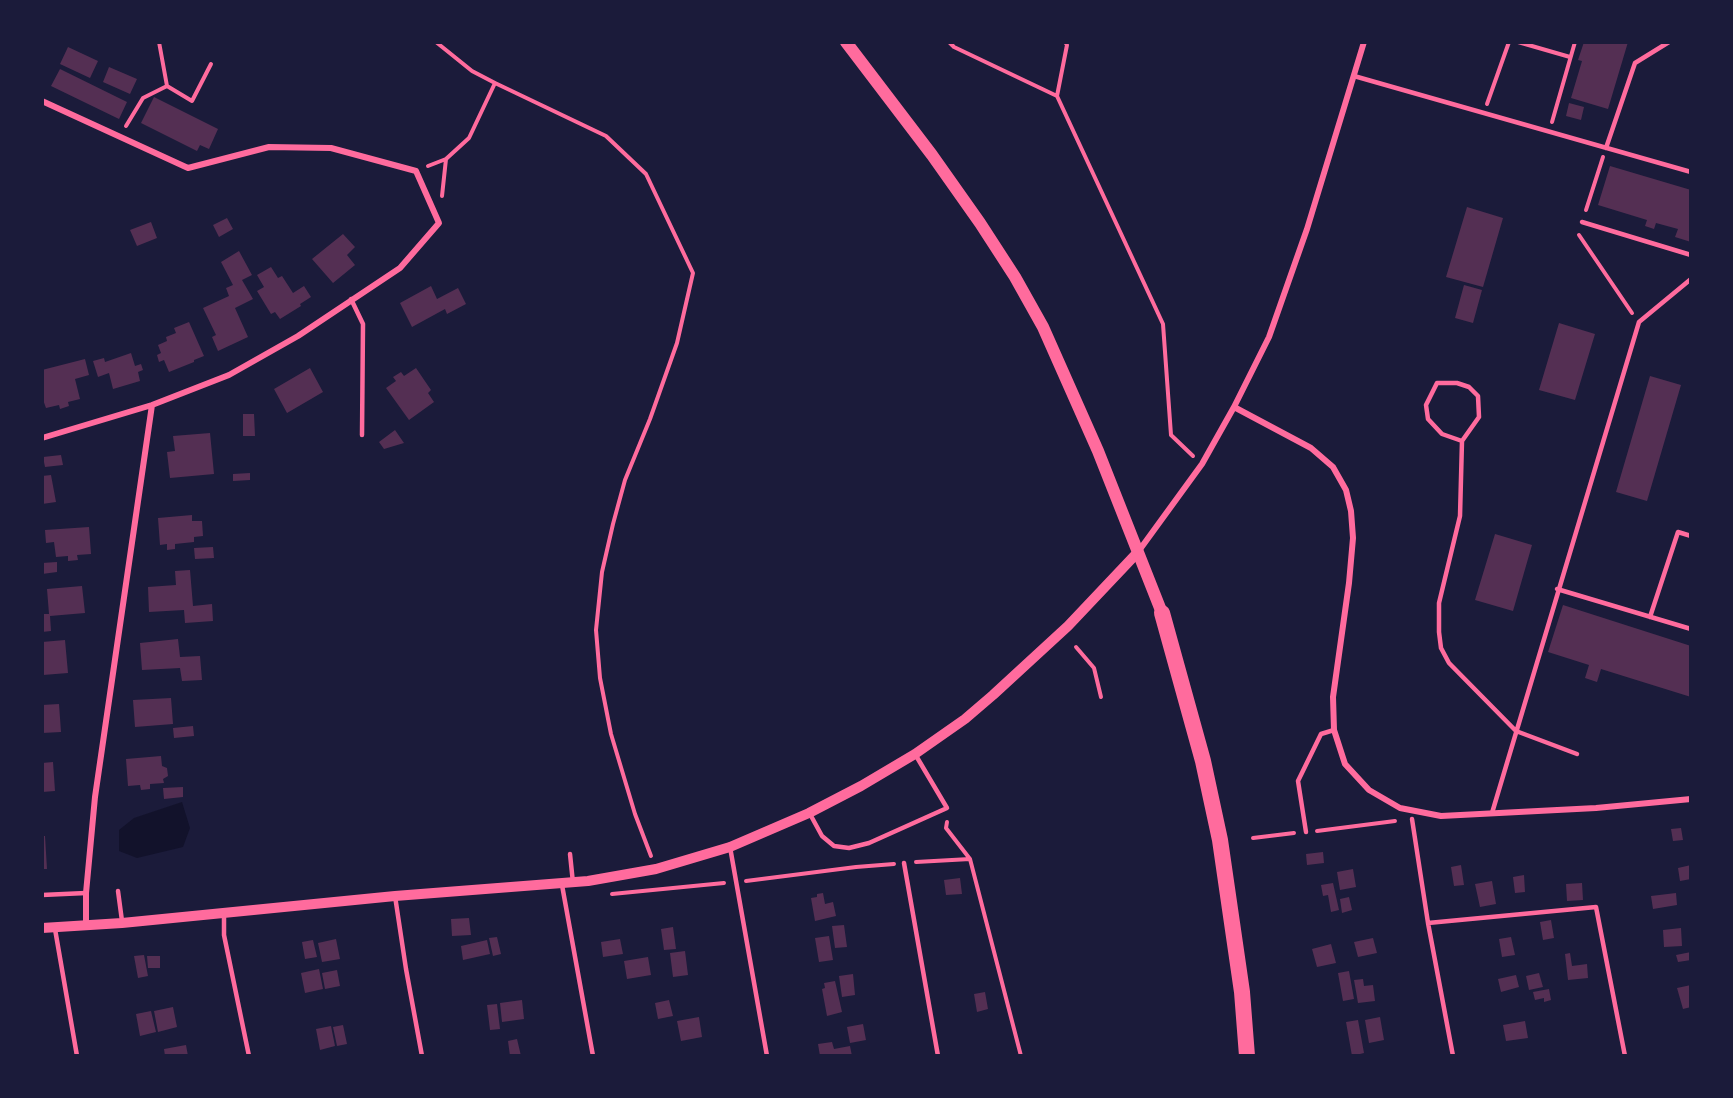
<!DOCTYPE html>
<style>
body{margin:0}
#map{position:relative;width:1733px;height:1098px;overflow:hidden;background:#1b1b3a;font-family:Ubuntu,sans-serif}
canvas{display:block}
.frame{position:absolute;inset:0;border:44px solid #1b1b3a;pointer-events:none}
</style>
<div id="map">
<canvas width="1733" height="1098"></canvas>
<div class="frame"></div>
</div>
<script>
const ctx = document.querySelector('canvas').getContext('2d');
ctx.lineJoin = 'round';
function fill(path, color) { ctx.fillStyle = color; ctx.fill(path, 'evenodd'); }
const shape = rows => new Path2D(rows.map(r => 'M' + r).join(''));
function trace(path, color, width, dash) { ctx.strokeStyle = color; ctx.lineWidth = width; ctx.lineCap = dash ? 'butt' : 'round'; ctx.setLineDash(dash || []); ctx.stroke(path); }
fill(shape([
 [182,802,190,828,183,847,137,858,119,851,119,830,134,818]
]), '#12122b');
fill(shape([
 [1584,42,1628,42,1608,109,1571,98,1582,61,1578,60],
 [68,47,98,61,90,78,60,64],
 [109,67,137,79,130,94,103,82],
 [60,69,127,102,119,119,51,86],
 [154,97,218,129,209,149,200,145,197,151,141,123],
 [1569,103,1584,107,1581,120,1566,116],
 [1610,166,1691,190,1691,242,1675,237,1678,229,1656,223,1654,229,1645,226,1647,220,1598,205],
 [1467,207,1503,218,1483,287,1446,277],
 [227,218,233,229,219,237,213,225],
 [151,222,157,238,137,246,130,230],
 [343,234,355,247,347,255,355,265,333,283,312,259],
 [239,251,252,275,242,280,253,299,235,308,248,337,218,351,212,337,216,335,203,308,229,296,226,288,233,285,221,262],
 [271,267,278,278,282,276,293,293,304,286,311,297,300,304,301,306,280,319,275,312,271,314,257,291,264,287,257,275],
 [1464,285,1482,290,1473,323,1455,318],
 [431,286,437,299,458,288,466,304,447,314,445,309,412,327,400,303],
 [189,322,204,356,194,360,194,362,169,372,164,360,159,362,157,355,161,353,158,345,167,341,166,337,176,333,174,328],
 [1559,323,1595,334,1575,400,1539,390],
 [131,353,135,366,141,364,143,370,138,372,140,381,113,389,109,373,98,377,93,361,104,358,105,362],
 [85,359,89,375,75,379,80,399,68,402,69,406,60,409,59,405,46,408,42,397,42,370],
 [310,368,323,392,287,413,274,389],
 [416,368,431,390,428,393,434,402,409,420,386,388,396,381,393,377,401,372,404,376],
 [1650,376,1681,385,1647,501,1616,492],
 [243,414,254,414,255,436,243,436],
 [395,430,404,443,384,449,379,442],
 [210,433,214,474,170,478,167,452,175,451,173,436],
 [61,455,63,465,45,467,43,457],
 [250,473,250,480,233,481,233,474],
 [51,475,56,502,42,504,42,476],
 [192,515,192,521,202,521,203,536,194,537,194,542,175,544,175,549,167,550,167,544,160,545,158,518],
 [89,527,91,554,77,555,78,560,68,561,68,556,56,557,54,542,46,543,45,530],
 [1495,534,1532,545,1513,611,1475,600],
 [213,547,214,558,195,559,194,548],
 [57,562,57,572,42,574,42,563],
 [190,570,193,606,212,604,213,621,185,623,184,610,149,612,148,587,176,585,175,571],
 [82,586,85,613,50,616,51,631,42,632,42,614,49,614,47,589],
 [1563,605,1691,646,1691,697,1601,669,1597,682,1585,678,1589,665,1548,652],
 [178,639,180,657,200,656,202,680,182,681,180,668,142,670,140,643],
 [65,640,68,673,43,675,42,642],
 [171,698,173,724,135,727,133,700],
 [59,704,61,732,42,733,42,705],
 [193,726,194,736,174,738,173,728],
 [161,756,162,766,167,768,168,776,163,779,164,783,150,784,150,789,141,790,140,785,128,786,126,759],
 [53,762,55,791,42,792,42,763],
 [183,787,183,797,164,799,163,788],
 [1681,828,1683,840,1673,841,1671,829],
 [42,836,45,836,47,869,42,869],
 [1323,852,1324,863,1307,865,1306,854],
 [1461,865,1464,885,1454,886,1451,867],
 [1691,865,1691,879,1680,881,1678,868],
 [1353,869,1356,887,1340,890,1337,872],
 [1524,875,1525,892,1515,893,1513,877],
 [960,878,962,894,946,895,944,880],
 [1492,881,1496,904,1480,907,1475,884],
 [1333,883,1339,910,1331,912,1328,895,1323,896,1321,885],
 [1582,883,1583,900,1567,901,1566,884],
 [823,893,825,904,833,902,836,916,815,921,811,898,817,897,817,894],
 [1676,893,1677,905,1653,909,1651,896],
 [1349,897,1352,910,1342,913,1340,899],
 [469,918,471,935,452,936,451,919],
 [1551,920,1554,938,1543,940,1540,922],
 [844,925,847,947,835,948,832,926],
 [673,927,676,949,664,950,661,929],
 [1681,928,1682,946,1664,947,1663,930],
 [829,936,833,960,819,962,815,938],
 [497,937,501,954,493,956,489,938],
 [1511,937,1515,955,1502,957,1499,939],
 [1373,938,1377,953,1358,957,1354,942],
 [336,939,340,959,322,962,318,943],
 [620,939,623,954,603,957,601,942],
 [313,940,317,957,305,959,302,942],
 [487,940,490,954,463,960,461,946],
 [1331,944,1336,963,1317,967,1312,949],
 [685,951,688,975,673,977,670,953],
 [1691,952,1691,960,1678,962,1676,955],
 [1570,953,1572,966,1587,964,1588,978,1568,980,1565,954],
 [144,955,148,976,138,978,134,956],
 [147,956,160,956,160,968,148,968],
 [648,957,651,975,627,979,624,961],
 [319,969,323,989,305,993,301,973],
 [337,970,340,986,325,989,322,973],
 [1349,971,1354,999,1343,1001,1338,973],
 [1539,973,1543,987,1529,990,1526,976],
 [853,974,855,995,842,997,839,976],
 [1516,975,1519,987,1501,992,1498,979],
 [1363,979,1364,986,1373,985,1375,1001,1358,1003,1354,980],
 [835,981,842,1012,827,1016,822,989,825,988,824,983],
 [1691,985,1691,1007,1683,1009,1677,988],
 [1549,989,1551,1000,1544,1002,1544,998,1535,1000,1533,992],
 [985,992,988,1009,977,1012,974,994],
 [522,1000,524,1019,502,1022,500,1003],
 [669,1000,673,1016,658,1019,655,1003],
 [497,1004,500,1029,490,1030,487,1005],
 [173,1007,177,1027,158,1032,154,1011],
 [151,1011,156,1032,140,1036,136,1014],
 [699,1017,702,1037,681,1041,677,1021],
 [1380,1017,1384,1040,1369,1043,1365,1020],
 [1358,1020,1364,1053,1352,1056,1346,1022],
 [1525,1021,1528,1038,1506,1041,1503,1025],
 [863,1024,866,1040,850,1043,847,1027],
 [343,1025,347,1044,337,1046,333,1027],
 [331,1026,335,1046,320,1050,316,1029],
 [517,1039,521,1056,510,1056,508,1041],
 [832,1042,834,1049,850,1046,852,1056,820,1056,818,1044],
 [186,1045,188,1056,165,1056,164,1049]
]), '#542f53');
trace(shape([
 [436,42,472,71,495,83],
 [949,42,954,47,1057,96,1163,324,1171,435,1193,456],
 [1518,42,1570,57],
 [167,86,192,101,211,64],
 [1057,96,1067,45,1065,42],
 [1487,104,1509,42],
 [1552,122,1575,42],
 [126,126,143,98,167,86,159,42],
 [428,166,446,159],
 [442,196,446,159,469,138,495,83,606,136,646,174,693,273,677,343,650,419,625,480,613,524,602,572,596,630,600,678,611,734,635,814,651,856],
 [1586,210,1603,157],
 [1579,235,1632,313],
 [1076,647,1094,668,1101,697],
 [947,822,946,828,970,859,1021,1056],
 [1317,831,1395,821],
 [1253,838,1294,833],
 [916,862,970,859],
 [746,881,856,867,894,864],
 [612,894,724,883]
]), '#ff6b9d', 4);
trace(shape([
 [1354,76,1691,172],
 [1606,148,1635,63,1669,42],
 [1582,222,1691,255],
 [351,299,363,324,362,435],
 [1462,441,1442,434,1428,419,1426,405,1437,383,1457,383,1469,387,1478,396,1479,417,1462,441,1460,516,1439,603,1439,632,1441,648,1449,663,1516,731,1577,754],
 [1557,589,1691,629],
 [1650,617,1678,532,1691,536],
 [1492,813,1639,322,1691,279],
 [810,814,822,836,834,846,849,848,869,843,947,808,915,754],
 [1412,819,1428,923,1453,1056],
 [1306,832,1298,781,1321,734,1334,730],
 [730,847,767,1056],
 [570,854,573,883],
 [904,863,938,1056],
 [562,885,593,1056],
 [118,891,122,921],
 [42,895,86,893],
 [395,896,406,969,422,1056],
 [224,914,224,935,249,1056],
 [1428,923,1596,907,1625,1056],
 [55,929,77,1056]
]), '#ff6b9d', 4.5);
trace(shape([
 [42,101,188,168,269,147,331,148,416,171,439,223,400,268,298,336,229,375,152,405,42,438],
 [1234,407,1311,448,1333,467,1346,490,1351,511,1353,538,1349,583,1333,697,1334,730,1345,764,1369,790,1400,808,1441,816,1596,808,1691,799],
 [1138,552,1202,464,1234,407,1269,337,1307,229,1364,42],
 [86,925,86,893,95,797,152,405]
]), '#ff6b9d', 6);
trace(shape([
 [42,928,122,923,395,896,588,881,656,869,730,847,809,813,861,786,915,754,965,719,993,695,1068,626,1138,552]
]), '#ff6b9d', 10);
trace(shape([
 [846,42,932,155,980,223,1015,277,1043,327,1098,451,1162,613]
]), '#ff6b9d', 12);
trace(shape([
 [1162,613,1203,761,1220,840,1242,992,1247,1056]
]), '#ff6b9d', 16);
</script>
